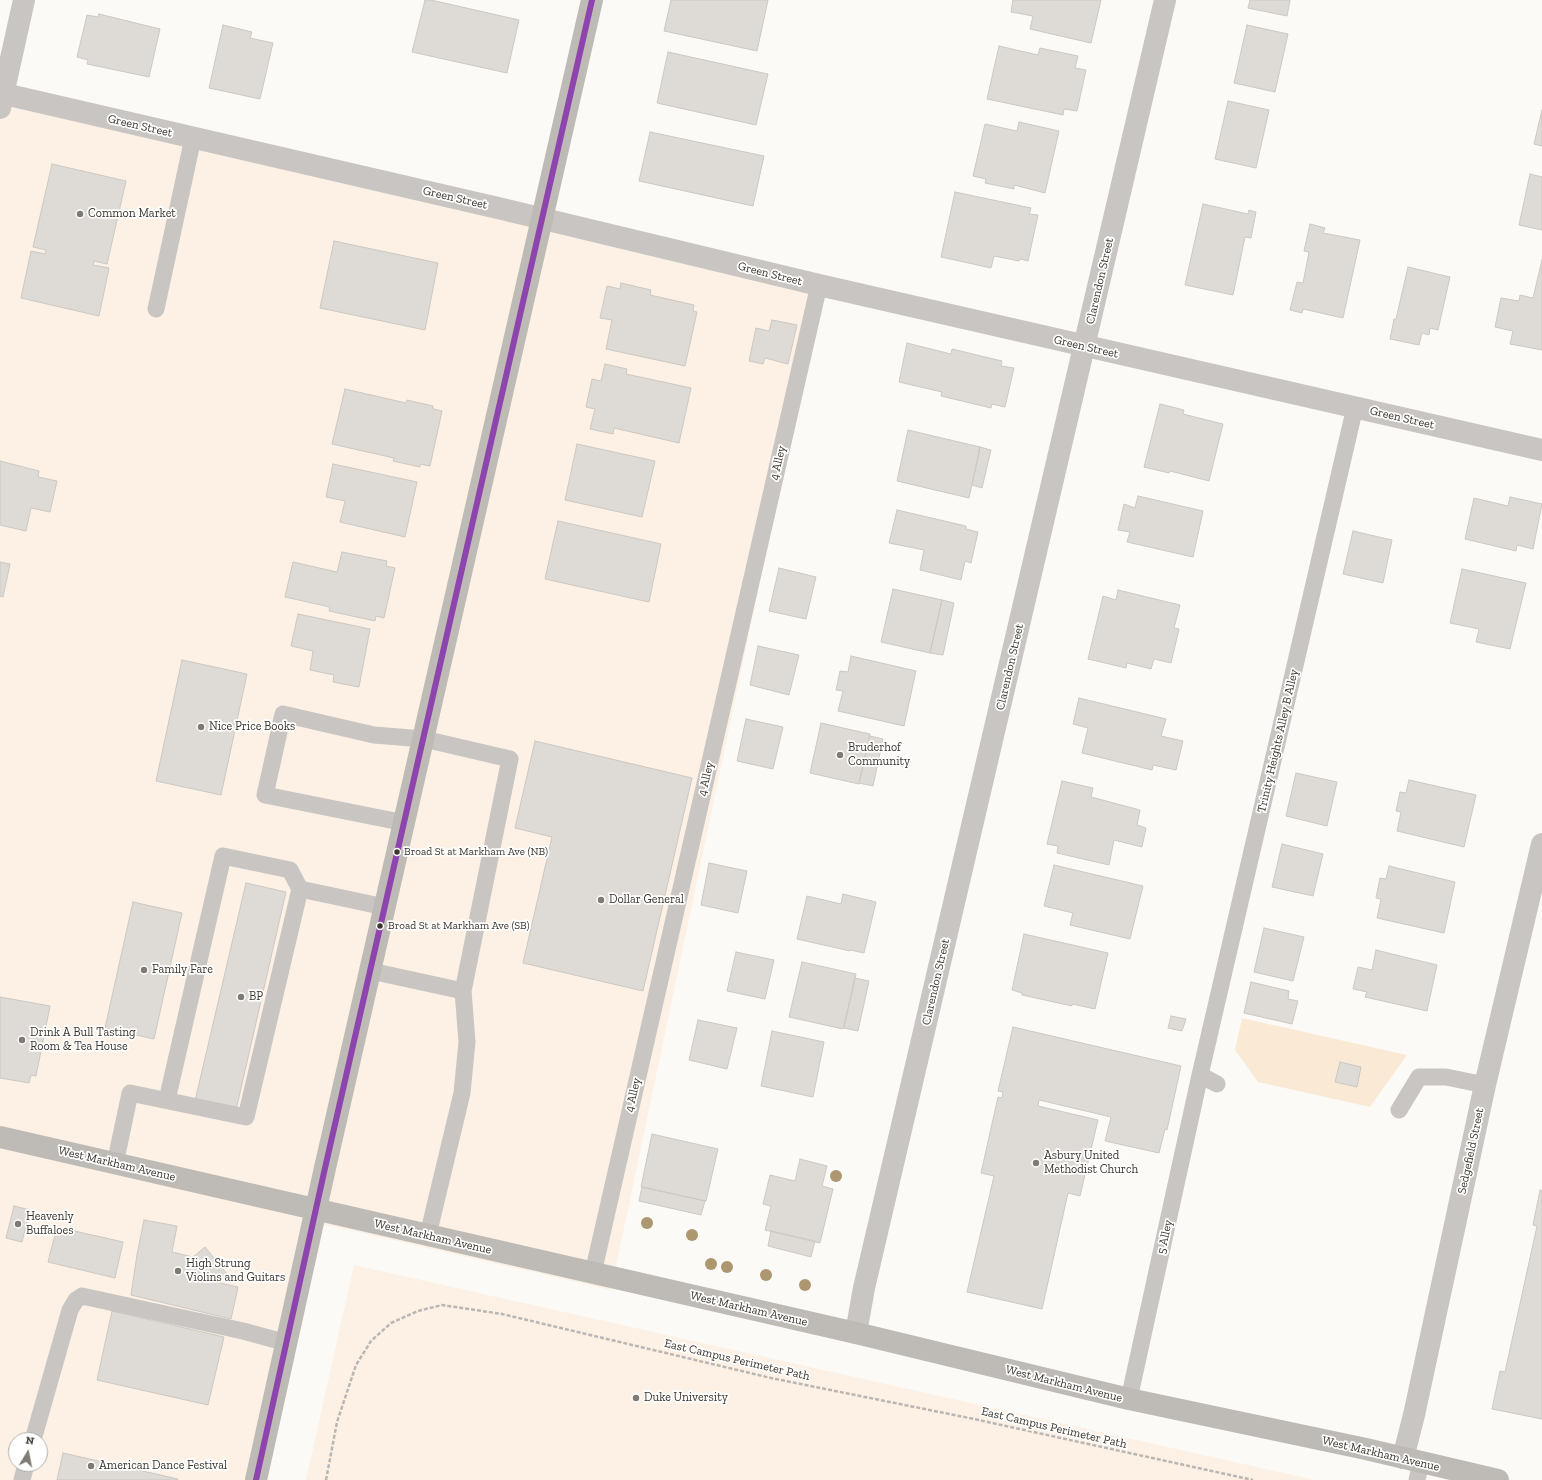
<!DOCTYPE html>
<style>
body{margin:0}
#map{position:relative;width:1542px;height:1480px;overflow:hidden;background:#fcfaf7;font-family:"Zilla Slab",serif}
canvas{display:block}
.north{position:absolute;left:8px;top:1432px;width:40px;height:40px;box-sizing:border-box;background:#fff;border:1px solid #b1afab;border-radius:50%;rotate:10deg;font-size:11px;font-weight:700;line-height:16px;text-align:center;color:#3c362e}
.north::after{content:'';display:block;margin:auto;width:14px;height:18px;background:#7f7b74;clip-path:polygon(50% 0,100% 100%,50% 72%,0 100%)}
</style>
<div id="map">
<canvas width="1542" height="1480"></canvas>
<div class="north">N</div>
</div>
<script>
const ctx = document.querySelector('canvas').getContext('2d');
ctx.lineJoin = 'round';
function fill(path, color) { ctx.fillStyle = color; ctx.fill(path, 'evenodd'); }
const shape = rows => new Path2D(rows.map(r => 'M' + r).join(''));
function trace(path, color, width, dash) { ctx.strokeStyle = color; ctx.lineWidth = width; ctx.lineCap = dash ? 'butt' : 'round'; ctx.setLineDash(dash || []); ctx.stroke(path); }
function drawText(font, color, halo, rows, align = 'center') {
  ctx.font = font + ' "Zilla Slab",serif'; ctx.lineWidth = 3.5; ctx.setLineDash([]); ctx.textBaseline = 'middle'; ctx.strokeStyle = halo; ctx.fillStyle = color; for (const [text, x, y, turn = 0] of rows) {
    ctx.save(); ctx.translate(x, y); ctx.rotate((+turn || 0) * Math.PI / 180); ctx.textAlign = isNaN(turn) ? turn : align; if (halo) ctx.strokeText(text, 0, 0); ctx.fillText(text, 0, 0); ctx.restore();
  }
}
fill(shape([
 [0,93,823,282,611,1290,309,1221,246,1480,0,1480],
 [16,1440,40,1440,40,1464,16,1464],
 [354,1265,1315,1480,306,1480]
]), '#fcf1e4');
fill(shape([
 [1242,1018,1407,1055,1370,1107,1258,1082,1235,1050]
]), '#faead5');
const building = shape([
 [425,0,431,0,519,20,507,73,412,52,425,0],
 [671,0,768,0,757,51,664,31,671,0],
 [1013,0,1101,0,1091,43,1030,29,1033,16,1011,12,1013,0],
 [1250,0,1290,0,1287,16,1248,8,1250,0],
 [99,14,160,29,149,77,87,64,88,60,77,57,87,15,98,17,99,14],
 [223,25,252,32,250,38,273,43,260,99,209,88,223,25],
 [1247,25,1288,34,1275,92,1234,83,1247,25],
 [999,46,1038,55,1040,48,1078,56,1075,68,1086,70,1077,111,1064,109,1063,115,987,99,999,46],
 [668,52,768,74,756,125,657,103,668,52],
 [1228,101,1269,110,1256,168,1215,159,1228,101],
 [1542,110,1542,146,1534,144,1542,110],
 [1019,122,1059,131,1045,193,1014,185,1014,189,985,183,986,179,973,176,985,124,1017,131,1019,122],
 [650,132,764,156,753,206,639,181,650,132],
 [52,164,126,181,107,264,94,261,93,265,109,268,99,316,21,298,31,251,45,254,46,250,33,247,52,164],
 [1530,174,1542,177,1542,230,1519,225,1530,174],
 [955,192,1031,208,1029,214,1038,215,1028,261,1020,259,1019,261,994,256,991,268,941,257,955,192],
 [1203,204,1248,214,1249,210,1256,212,1251,238,1245,237,1233,295,1185,285,1203,204],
 [1310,224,1325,228,1323,233,1360,240,1343,318,1303,309,1302,313,1290,310,1297,282,1303,283,1309,252,1304,251,1310,224],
 [334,241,438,263,425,330,320,308,334,241],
 [1542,260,1542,350,1510,344,1513,331,1495,327,1501,298,1519,301,1520,295,1533,298,1542,260],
 [1408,267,1450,277,1438,330,1430,328,1429,335,1422,333,1419,345,1390,339,1394,319,1396,319,1408,267],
 [621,283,651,290,650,295,694,305,693,311,697,312,685,366,606,349,612,320,600,318,607,286,620,289,621,283],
 [772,320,797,325,788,364,765,358,763,364,749,361,756,328,769,331,772,320],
 [907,343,951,354,952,349,1002,361,1001,366,1014,368,1005,407,992,404,991,408,941,396,942,392,899,382,907,343],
 [605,364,627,369,626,374,691,388,679,443,614,428,613,434,590,429,595,409,586,407,592,379,601,381,605,364],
 [345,389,406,403,407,400,433,406,433,409,442,411,430,466,420,464,420,467,393,461,394,458,332,444,345,389],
 [1160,404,1184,410,1183,414,1223,424,1209,481,1170,471,1169,473,1144,467,1160,404],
 [908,430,980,447,969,498,897,481,908,430],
 [577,444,655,461,642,517,565,500,577,444],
 [980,447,991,450,982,488,972,485,980,447],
 [0,461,39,471,38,477,57,481,50,512,31,508,26,531,0,525,0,461],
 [333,464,417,482,405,537,340,522,345,501,326,497,333,464],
 [1138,496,1203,511,1193,557,1127,542,1130,532,1118,530,1124,504,1135,508,1138,496],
 [1510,497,1542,504,1533,549,1517,545,1516,551,1465,539,1474,498,1508,506,1510,497],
 [897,510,966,526,966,529,978,532,971,563,965,561,961,580,920,570,924,550,889,543,897,510],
 [558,521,661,544,649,602,545,579,558,521],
 [1353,531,1392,540,1383,583,1343,574,1353,531],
 [342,552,387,561,386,566,395,568,384,618,376,616,375,621,329,611,330,607,285,597,293,562,337,572,342,552],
 [0,562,10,564,3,597,0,596,0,562],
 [779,568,816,577,806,619,769,611,779,568],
 [1462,569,1526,583,1510,649,1476,642,1479,629,1450,623,1462,569],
 [893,589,942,600,930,653,881,642,893,589],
 [1118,590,1180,605,1174,628,1179,629,1171,663,1154,659,1151,669,1127,663,1126,668,1088,659,1103,596,1116,600,1118,590],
 [942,600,954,603,943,655,930,653,942,600],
 [298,614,370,629,359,687,333,682,334,675,310,670,313,651,291,646,298,614],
 [758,646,799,655,789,695,750,685,758,646],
 [851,656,916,671,904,726,838,711,843,691,836,690,840,671,848,672,851,656],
 [182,660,247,674,221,795,156,781,182,660],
 [1079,698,1166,719,1161,736,1183,741,1176,770,1153,765,1152,770,1082,753,1088,728,1073,724,1079,698],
 [746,719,783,727,773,769,737,761,746,719],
 [821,723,870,734,859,784,810,773,821,723],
 [870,736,883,739,873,786,859,783,870,736],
 [535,741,692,778,643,991,523,963,552,837,515,828,535,741],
 [1296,773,1337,782,1327,826,1286,816,1296,773],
 [1409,780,1476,795,1464,847,1397,831,1401,812,1396,811,1400,792,1406,793,1409,780],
 [1062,781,1093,788,1091,797,1140,810,1137,825,1146,828,1142,847,1114,840,1109,865,1057,853,1058,846,1047,844,1062,781],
 [1282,844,1323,854,1313,896,1272,887,1282,844],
 [709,863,747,871,738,913,701,905,709,863],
 [1054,865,1143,886,1130,939,1070,925,1073,913,1044,906,1054,865],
 [1389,866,1455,882,1444,933,1377,918,1381,899,1376,898,1380,878,1386,879,1389,866],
 [246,883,286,892,236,1110,195,1101,246,883],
 [843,894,876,902,864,953,850,950,850,951,797,939,807,896,841,904,843,894],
 [133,902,182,913,154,1039,105,1028,133,902],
 [1264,928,1304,937,1293,981,1254,972,1264,928],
 [1024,934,1108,953,1095,1009,1072,1004,1072,1006,1022,995,1022,993,1012,990,1024,934],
 [1376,950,1437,965,1427,1011,1365,997,1367,992,1353,989,1358,967,1372,970,1376,950],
 [736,952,774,960,765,999,727,991,736,952],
 [802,962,856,974,843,1029,789,1017,802,962],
 [855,978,869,981,858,1031,844,1028,855,978],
 [1251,982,1289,991,1288,999,1298,1001,1292,1024,1244,1013,1251,982],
 [0,997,50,1006,36,1076,31,1075,29,1083,0,1078,0,997],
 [1171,1016,1186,1019,1182,1031,1168,1028,1171,1016],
 [698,1020,737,1028,727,1069,689,1060,698,1020],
 [1013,1027,1181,1066,1167,1130,1165,1129,1159,1153,1105,1141,1111,1117,1039,1100,1038,1106,1098,1120,1080,1196,1068,1193,1042,1309,967,1292,994,1176,981,1173,998,1097,1002,1098,1003,1092,998,1091,1013,1027],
 [772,1031,824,1042,813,1097,761,1086,772,1031],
 [1340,1062,1361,1067,1357,1087,1335,1082,1340,1062],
 [652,1134,718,1149,706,1201,641,1187,652,1134],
 [800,1159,827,1166,822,1186,833,1189,820,1243,765,1230,771,1206,763,1204,770,1175,795,1181,800,1159],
 [642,1187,705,1201,701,1215,639,1201,642,1187],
 [1540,1190,1542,1191,1542,1419,1492,1409,1500,1371,1505,1372,1537,1226,1533,1225,1540,1190],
 [14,1206,30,1210,22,1242,6,1238,14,1206],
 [144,1220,177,1226,172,1252,193,1257,205,1247,227,1274,216,1282,238,1287,231,1319,131,1295,137,1255,144,1220],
 [57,1227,123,1242,115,1278,48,1262,57,1227],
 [771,1231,815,1241,811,1257,768,1246,771,1231],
 [112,1311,224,1337,208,1405,97,1380,112,1311],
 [63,1453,178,1479,178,1480,57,1480,63,1453]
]);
fill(building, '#dedad5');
trace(building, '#ccc8c3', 1);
trace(shape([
 [326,1480,337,1422,356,1365,371,1341,391,1323,418,1311,442,1305,502,1314,771,1378,974,1419,1253,1480]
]), '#b9b7b5', 2.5, [4, 2]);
trace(shape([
 [156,309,193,138],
 [371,971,463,991,510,759,424,739,374,735,283,714,265,795,405,823],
 [1200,1075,1217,1084],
 [167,1100,223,856,290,870,300,889],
 [1399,1110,1419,1077,1446,1077,1485,1085],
 [115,1164,130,1093,246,1117,300,889,385,907],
 [428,1235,462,1093,467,1042,463,991],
 [593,1273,819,285],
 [1129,1399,1200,1075,1355,407],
 [33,1440,70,1310,76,1300,82,1296,243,1331,287,1343],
 [22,1480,26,1464],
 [1417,1480,1421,1463]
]), '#c8c5c2', 17);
trace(shape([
 [0,93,498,208,819,285,1542,450],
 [0,108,24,0],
 [856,1333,864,1288,1165,0],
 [1403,1458,1414,1415,1485,1085,1542,844]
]), '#c8c5c2', 22);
trace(shape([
 [0,1137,856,1333,1129,1399,1366,1449,1498,1480],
 [256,1480,325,1168,592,0]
]), '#bebbb7', 22);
trace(shape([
 [256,1480,325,1168,592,0]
]), '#8e44ad', 6);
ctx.fillStyle = '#ad9770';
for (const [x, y] of [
 [836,1176],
 [647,1223],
 [692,1235],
 [711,1264],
 [727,1267],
 [766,1275],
 [805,1285]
]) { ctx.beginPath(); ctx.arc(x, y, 6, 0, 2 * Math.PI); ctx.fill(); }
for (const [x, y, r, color] of [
 [80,214,4,"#7f7b74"],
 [201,727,4,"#7f7b74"],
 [840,755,4,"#7f7b74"],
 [397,852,3.5,"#3c362e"],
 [601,900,4,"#7f7b74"],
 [380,926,3.5,"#3c362e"],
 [144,970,4,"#7f7b74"],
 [241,997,4,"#7f7b74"],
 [22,1040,4,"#7f7b74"],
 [1036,1163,4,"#7f7b74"],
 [18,1224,4,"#7f7b74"],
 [178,1271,4,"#7f7b74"],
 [636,1398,4,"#7f7b74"],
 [91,1466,4,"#7f7b74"]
]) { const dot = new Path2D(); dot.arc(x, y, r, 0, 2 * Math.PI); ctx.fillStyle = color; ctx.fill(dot); trace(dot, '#fff', 1.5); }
drawText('11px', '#3c362e', '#fff', [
 ["Broad St at Markham Ave (NB)",404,852],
 ["Broad St at Markham Ave (SB)",388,926]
], 'left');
drawText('12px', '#3c362e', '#fff', [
 ["Green Street",140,126,13],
 ["Green Street",455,198,13],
 ["Green Street",770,274,14],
 ["Clarendon Street",1100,281,-77],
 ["Green Street",1086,347,13],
 ["Green Street",1402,418,13],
 ["4 Alley",778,463,-77],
 ["Clarendon Street",1010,667,-77],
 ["Trinity Heights Alley B Alley",1278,741,-77],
 ["4 Alley",706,779,-77],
 ["Clarendon Street",936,982,-77],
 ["4 Alley",633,1095,-77],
 ["Sedgefield Street",1471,1151,-78],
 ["West Markham Avenue",117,1164,13],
 ["West Markham Avenue",433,1237,13],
 ["5 Alley",1165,1237,-78],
 ["West Markham Avenue",749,1309,13],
 ["East Campus Perimeter Path",737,1360,13],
 ["West Markham Avenue",1064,1384,14],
 ["East Campus Perimeter Path",1054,1428,13],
 ["West Markham Avenue",1381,1454,13]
]);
drawText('12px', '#3c362e', '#fff', [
 ["Common Market",88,214],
 ["Nice Price Books",209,727],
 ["Bruderhof",848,748],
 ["Community",848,762],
 ["Dollar General",609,900],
 ["Family Fare",152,970],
 ["BP",249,997],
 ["Drink A Bull Tasting",30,1033],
 ["Room & Tea House",30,1047],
 ["Asbury United",1044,1156],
 ["Methodist Church",1044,1170],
 ["Heavenly",26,1217],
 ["Buffaloes",26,1231],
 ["High Strung",186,1264],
 ["Violins and Guitars",186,1278],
 ["Duke University",644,1398],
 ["American Dance Festival",99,1466]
], 'left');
</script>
